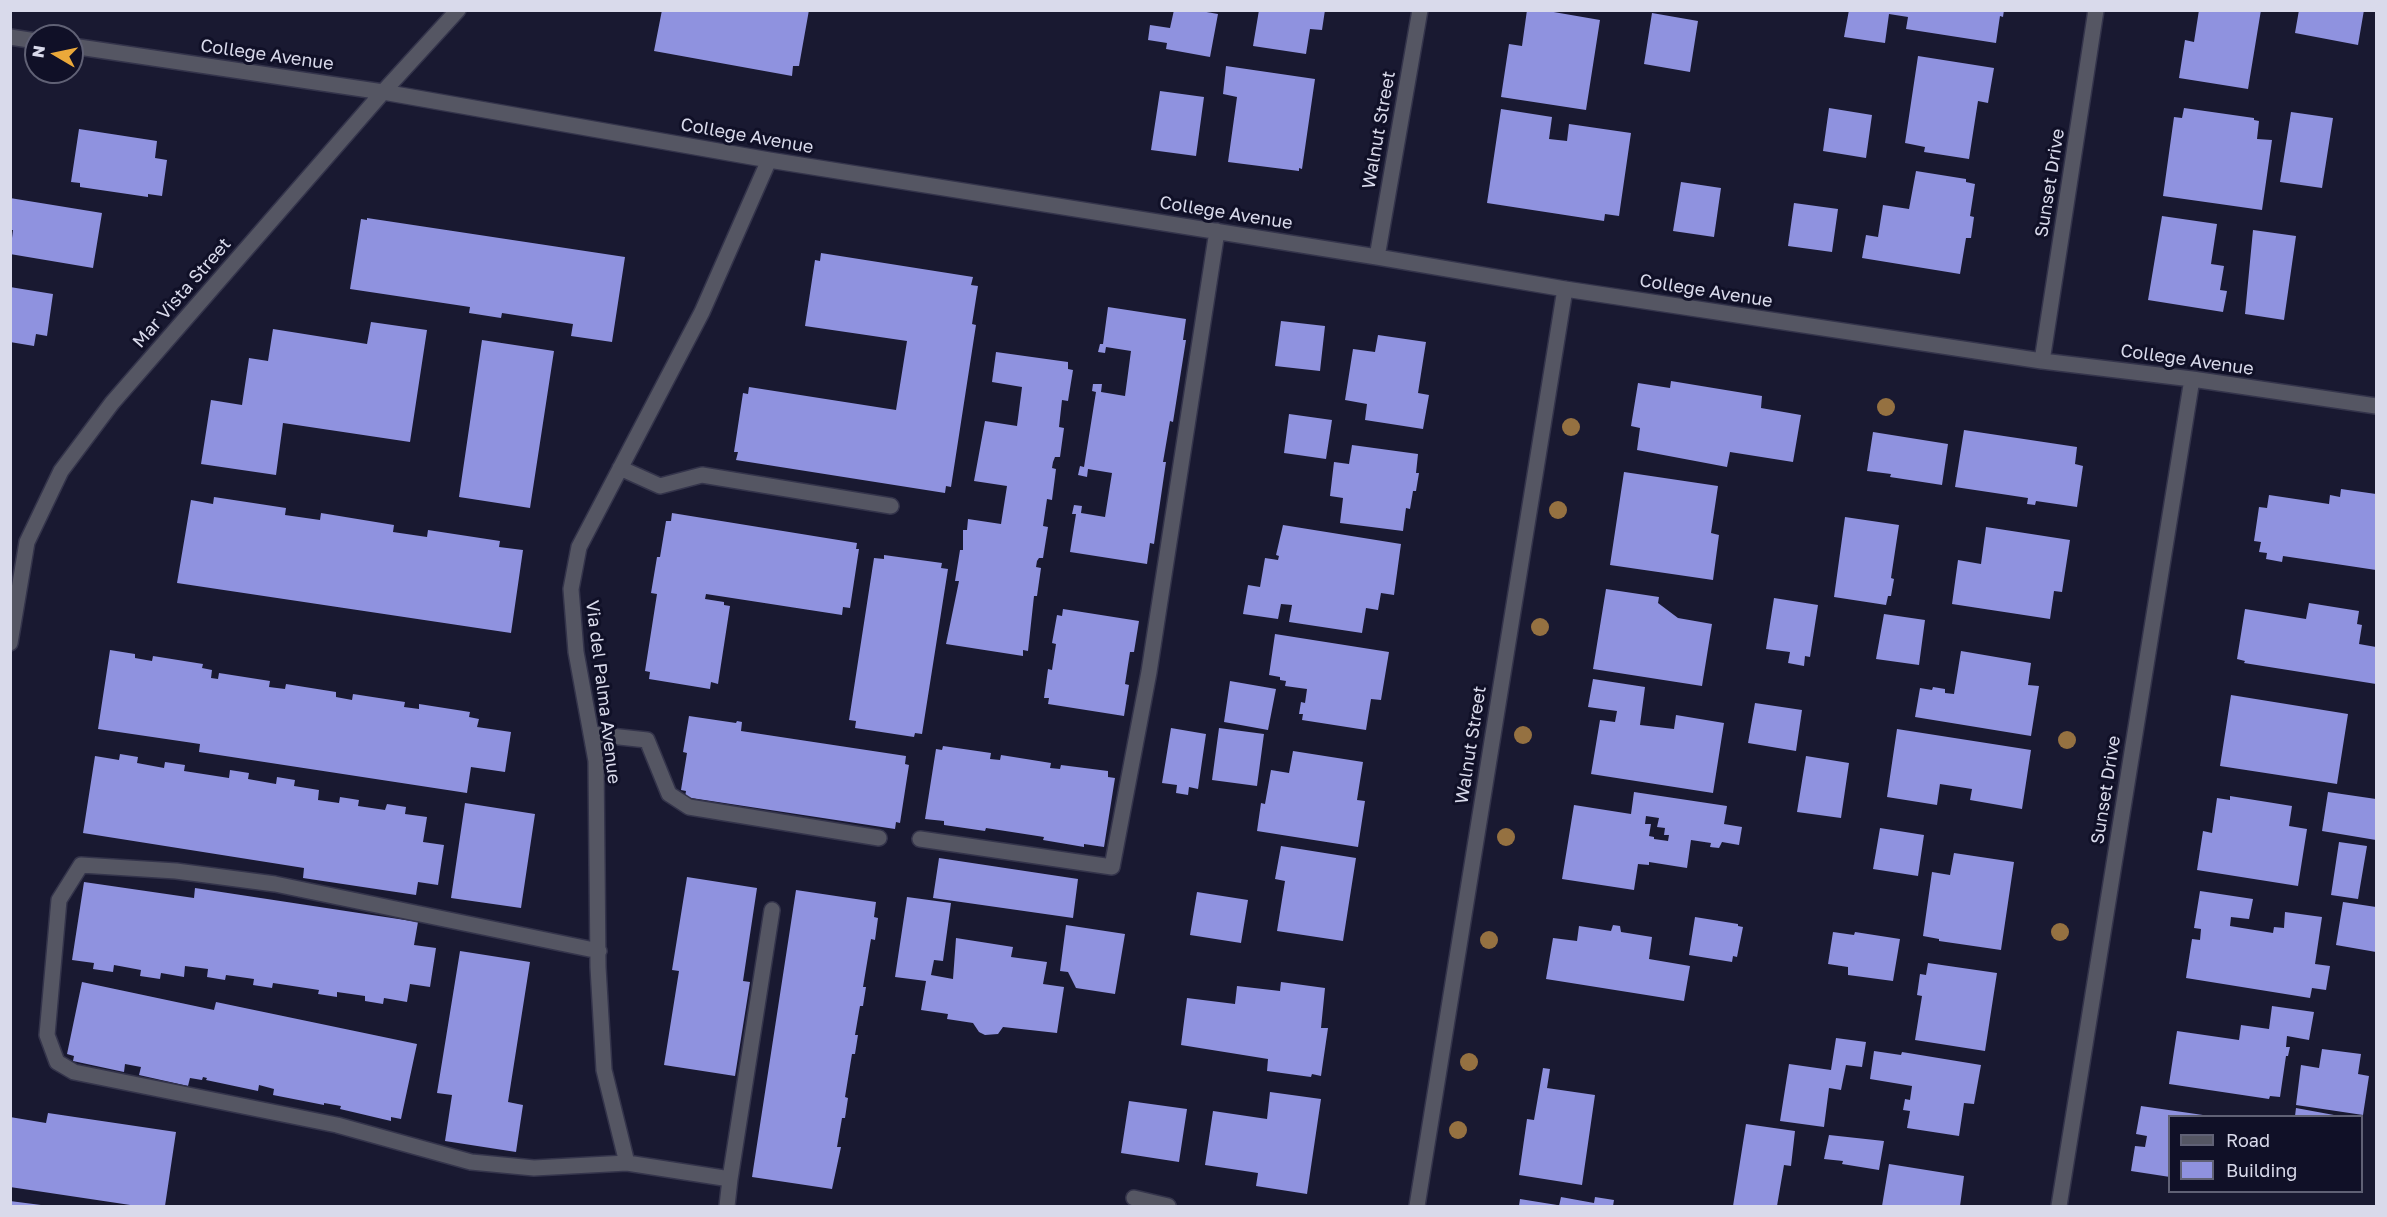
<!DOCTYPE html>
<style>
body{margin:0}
#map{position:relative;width:2387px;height:1217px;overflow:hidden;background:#191931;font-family:"Golos Text",sans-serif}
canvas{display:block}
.frame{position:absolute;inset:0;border:12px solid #d9daeb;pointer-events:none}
.legend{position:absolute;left:2168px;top:1115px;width:195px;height:78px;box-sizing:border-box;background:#101027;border:2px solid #606175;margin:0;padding:8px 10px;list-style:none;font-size:18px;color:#d9daeb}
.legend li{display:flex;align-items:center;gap:12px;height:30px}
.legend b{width:30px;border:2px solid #606175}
.north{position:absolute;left:24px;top:24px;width:60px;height:60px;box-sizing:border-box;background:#101027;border:2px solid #606175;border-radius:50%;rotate:279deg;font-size:16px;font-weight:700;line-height:24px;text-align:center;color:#d9daeb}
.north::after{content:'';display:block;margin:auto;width:21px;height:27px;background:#eba93a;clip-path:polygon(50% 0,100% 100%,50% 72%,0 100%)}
</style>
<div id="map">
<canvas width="2387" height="1217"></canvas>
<div class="frame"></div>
<ul class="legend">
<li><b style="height:8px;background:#555663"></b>Road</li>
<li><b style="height:16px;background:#8f92df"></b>Building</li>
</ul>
<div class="north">N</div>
</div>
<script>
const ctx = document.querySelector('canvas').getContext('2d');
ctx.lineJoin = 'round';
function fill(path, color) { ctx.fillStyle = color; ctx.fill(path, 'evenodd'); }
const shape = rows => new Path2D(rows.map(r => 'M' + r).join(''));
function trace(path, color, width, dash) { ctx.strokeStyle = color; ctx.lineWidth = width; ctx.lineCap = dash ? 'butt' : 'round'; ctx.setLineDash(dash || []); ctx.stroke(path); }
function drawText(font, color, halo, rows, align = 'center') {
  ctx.font = font + ' "Golos Text",sans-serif'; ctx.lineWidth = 6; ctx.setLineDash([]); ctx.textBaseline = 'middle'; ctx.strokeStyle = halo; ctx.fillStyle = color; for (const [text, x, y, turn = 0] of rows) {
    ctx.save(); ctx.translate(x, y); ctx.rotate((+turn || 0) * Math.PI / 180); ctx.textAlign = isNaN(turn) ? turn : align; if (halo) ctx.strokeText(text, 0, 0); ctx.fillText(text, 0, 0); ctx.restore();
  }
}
fill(shape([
 [662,10,809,10,799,66,793,66,792,76,654,51],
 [1174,10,1195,10,1218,14,1210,57,1166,49,1167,43,1148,40,1150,25,1170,28],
 [1259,10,1325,10,1322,30,1310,29,1306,54,1253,46],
 [1527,10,1542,10,1600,20,1586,110,1501,97,1509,44,1522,46],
 [1849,10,2004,10,2003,17,2000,16,1996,43,1906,29,1908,17,1889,14,1885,43,1844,37],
 [2199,10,2261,10,2248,89,2179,78,2185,40,2194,42],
 [2299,10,2364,10,2358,45,2295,33],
 [1652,13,1698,21,1690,72,1644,64],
 [1918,56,1994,68,1988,103,1978,101,1969,159,1924,152,1925,147,1905,143],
 [1226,66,1315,79,1302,169,1299,168,1299,171,1228,162,1237,97,1223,94],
 [1160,91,1204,97,1196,156,1151,150],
 [1829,108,1872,115,1866,158,1823,151],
 [2184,108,2254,118,2254,120,2259,121,2257,139,2272,140,2262,210,2163,196,2174,117,2182,118],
 [1501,109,1552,117,1549,139,1567,141,1569,124,1631,133,1619,216,1605,214,1604,221,1487,203],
 [2291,112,2333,118,2322,188,2280,182],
 [79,129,157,141,155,158,167,160,162,196,148,194,148,197,80,187,80,183,71,182],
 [1916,171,1966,179,1966,182,1975,184,1970,216,1974,217,1971,238,1966,238,1960,274,1862,258,1866,235,1878,237,1883,205,1909,209],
 [1681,182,1721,188,1714,237,1673,231],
 [10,198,102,213,93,268,10,254,13,230,10,230],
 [1794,203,1838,209,1832,252,1788,246],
 [2162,216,2217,224,2211,264,2224,266,2220,290,2227,291,2223,312,2148,300],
 [367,218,625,257,612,342,571,336,573,324,502,313,501,318,469,313,470,307,350,289,361,219,367,220],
 [2253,230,2296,236,2284,320,2245,314],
 [821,253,973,277,971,285,978,286,972,324,976,325,951,487,946,486,945,493,736,460,738,452,734,452,743,393,748,394,749,387,896,410,907,341,805,326,815,260,820,261],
 [10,287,53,294,47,336,36,334,34,346,10,342],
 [1108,307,1186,319,1183,340,1186,340,1173,422,1170,421,1163,462,1166,462,1154,544,1150,543,1147,564,1070,552,1076,514,1072,514,1074,505,1082,506,1081,513,1105,517,1112,473,1088,469,1087,477,1078,475,1080,466,1084,467,1096,392,1092,391,1093,384,1102,384,1101,392,1125,396,1131,351,1106,347,1105,353,1098,352,1100,344,1103,344],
 [1281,321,1325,326,1320,371,1275,366],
 [371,322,427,330,410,442,283,423,276,475,201,464,211,400,242,405,249,358,268,361,273,329,367,344],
 [1378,335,1426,342,1418,393,1429,395,1423,429,1365,420,1367,404,1345,400,1353,349,1375,352],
 [482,340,554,351,530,508,459,497],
 [996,352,1068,362,1068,369,1073,370,1068,401,1062,400,1059,427,1064,428,1060,457,1055,457,1053,462,1052,468,1056,469,1052,500,1047,499,1043,526,1048,527,1043,558,1039,558,1037,561,1036,567,1041,568,1037,596,1034,596,1028,651,1023,650,1023,656,946,644,959,581,955,581,960,550,963,550,963,530,967,530,968,519,1001,524,1007,486,974,481,985,421,1017,426,1022,387,992,382],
 [1671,381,1762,396,1761,408,1801,415,1793,462,1730,452,1727,467,1637,450,1640,428,1631,426,1638,383,1670,388],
 [1289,414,1332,420,1326,459,1284,453],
 [1964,430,2077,447,2075,464,2083,466,2077,507,2036,501,2035,505,2027,504,2028,498,1955,487],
 [1873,432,1948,444,1942,485,1890,477,1891,474,1867,471],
 [1352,445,1418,454,1416,473,1419,473,1416,491,1413,491,1410,509,1406,508,1403,531,1340,523,1343,498,1330,496,1334,462,1349,464],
 [1624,472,1718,486,1711,533,1719,535,1713,580,1610,565],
 [2341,489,2376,494,2376,570,2283,556,2282,562,2266,559,2267,553,2259,552,2261,542,2254,541,2259,507,2267,508,2269,495,2329,504,2330,495,2340,497],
 [214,497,286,508,285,515,320,520,321,513,394,525,393,532,427,537,428,530,500,541,499,547,523,550,511,633,177,583,191,500,213,504],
 [672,513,857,543,856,549,859,549,850,608,843,607,842,615,706,594,705,599,724,602,724,605,730,606,718,684,711,682,710,689,649,679,650,672,645,671,657,594,651,593,657,557,660,557,666,521,671,521],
 [1845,517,1899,525,1891,578,1894,579,1891,596,1888,596,1886,605,1834,597],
 [1283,525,1401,544,1394,595,1381,593,1378,610,1366,608,1362,633,1289,622,1292,605,1281,604,1278,619,1243,614,1248,585,1260,587,1265,558,1278,560,1279,556,1276,555],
 [1986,527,2070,540,2062,592,2054,591,2050,619,1952,604,1958,560,1981,564],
 [884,555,942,563,941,568,948,569,922,734,915,733,914,737,855,728,856,721,849,720,874,558,884,559],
 [1606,589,1659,597,1658,603,1678,618,1712,624,1702,686,1593,669],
 [1774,598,1818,605,1810,657,1805,656,1804,666,1788,663,1790,652,1766,649],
 [2309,603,2359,611,2357,624,2362,625,2359,644,2376,647,2376,684,2244,663,2245,661,2237,659,2245,609,2306,619],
 [1063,609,1139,621,1134,652,1130,652,1125,684,1129,685,1124,716,1048,704,1049,698,1044,698,1048,669,1052,670,1056,644,1052,643,1057,615,1062,616],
 [1884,614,1925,620,1919,665,1876,659],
 [1275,634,1389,652,1381,700,1371,699,1366,730,1302,720,1303,714,1299,714,1301,702,1305,703,1307,689,1285,686,1286,681,1280,680,1280,677,1269,675],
 [110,650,135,654,135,658,152,661,153,656,203,664,202,668,212,670,211,678,218,679,219,673,270,681,269,687,285,689,286,684,336,692,336,697,352,700,353,694,405,702,404,707,419,709,419,704,470,712,469,717,479,719,477,727,511,732,505,772,471,767,467,793,199,752,200,744,98,729],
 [1961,651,2031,663,2028,685,2039,686,2031,736,1915,717,1920,688,1932,690,1933,687,1945,689,1945,693,1954,694],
 [1593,679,1645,687,1640,725,1674,729,1676,715,1724,723,1713,793,1591,774,1600,720,1615,722,1617,711,1588,707],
 [1230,681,1276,689,1268,730,1224,722],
 [2231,695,2348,714,2337,784,2220,766],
 [1755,703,1802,710,1796,751,1748,743],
 [689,716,736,723,737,721,742,722,741,731,906,756,905,764,909,765,900,823,896,822,895,829,685,797,686,791,681,790,687,753,683,752],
 [1171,728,1206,734,1198,789,1189,787,1188,795,1176,793,1177,785,1162,783],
 [1219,728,1264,734,1257,786,1212,780],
 [1897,729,2031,750,2022,809,1970,800,1972,789,1940,784,1937,805,1887,797],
 [943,746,991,753,990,759,1000,760,1001,755,1051,763,1050,768,1060,769,1061,765,1108,771,1108,777,1115,778,1104,847,1084,844,1084,847,1043,840,1044,837,986,828,985,831,944,825,944,821,925,819,936,749,942,750],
 [1293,751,1363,762,1357,800,1365,801,1358,847,1257,831,1261,803,1265,804,1271,770,1289,773],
 [120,754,138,757,137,763,164,768,165,762,185,765,184,771,229,778,230,770,249,773,248,779,276,784,277,777,295,780,294,786,319,790,318,800,339,803,340,797,359,800,358,806,385,810,387,804,406,807,405,814,427,817,423,842,444,845,438,885,418,882,416,895,303,878,304,868,83,833,95,756,119,760],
 [1806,756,1849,763,1841,818,1797,812],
 [1634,792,1727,806,1724,824,1742,827,1739,845,1722,842,1719,848,1710,847,1711,843,1691,840,1687,868,1649,862,1649,865,1638,864,1634,890,1562,879,1574,805,1631,814],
 [1646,816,1659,818,1657,827,1665,828,1664,835,1669,835,1668,841,1654,839,1654,837,1649,836,1651,824,1645,824],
 [2328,792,2376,799,2376,840,2322,831],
 [2230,796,2292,806,2289,826,2307,829,2298,886,2197,870,2203,831,2212,833,2217,798,2230,800],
 [465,803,535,814,521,908,451,898],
 [1880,828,1924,835,1918,876,1873,869],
 [2339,842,2367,846,2358,899,2331,895],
 [1281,846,1356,858,1343,941,1277,931,1285,881,1275,879],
 [1954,853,2014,862,2001,950,1939,941,1939,939,1923,936,1932,872,1950,875],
 [939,858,1078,879,1073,918,933,898],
 [687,877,757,888,743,981,750,982,735,1076,664,1065,679,971,672,970],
 [84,882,194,898,195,888,418,922,414,945,436,948,430,987,410,984,407,1002,384,998,383,1004,365,1001,365,996,337,992,337,997,318,994,319,990,273,983,272,988,253,985,254,979,226,975,225,980,207,977,208,969,185,966,184,977,161,973,160,979,140,976,141,970,114,965,113,972,93,969,94,963,72,960],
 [796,890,876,902,874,917,878,918,875,940,871,939,863,987,866,987,863,1006,860,1006,855,1035,858,1035,855,1054,852,1054,845,1097,848,1098,845,1118,842,1118,837,1147,841,1147,832,1189,752,1177],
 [2200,891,2253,899,2249,919,2231,917,2230,926,2273,933,2274,927,2284,928,2285,912,2322,917,2315,964,2330,966,2326,990,2312,988,2310,998,2186,978,2192,939,2200,940,2201,929,2194,928],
 [1197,892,1248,900,1241,943,1190,935],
 [907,897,951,903,943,961,934,960,931,975,953,979,956,938,1013,947,1011,957,1047,962,1043,984,1064,987,1057,1033,1003,1027,998,1034,985,1035,979,1032,973,1023,947,1019,948,1014,921,1010,926,981,895,977],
 [2343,902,2376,907,2376,952,2336,945],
 [1695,917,1738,924,1738,926,1743,927,1737,957,1733,956,1732,962,1689,955],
 [1066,925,1125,934,1115,994,1076,988,1068,972,1060,971],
 [1613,925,1620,926,1621,932,1652,937,1649,959,1690,966,1684,1001,1546,979,1553,938,1577,941,1579,926,1611,931],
 [1833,932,1854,935,1855,932,1900,939,1893,981,1848,975,1848,967,1828,964],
 [460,951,530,962,508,1102,523,1105,516,1152,445,1141,452,1095,437,1093],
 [1928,963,1997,973,1985,1051,1915,1040,1922,996,1917,995,1920,974,1926,975],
 [82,982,214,1010,216,1002,417,1044,401,1119,391,1117,391,1121,340,1109,341,1106,324,1103,324,1105,273,1095,274,1089,259,1085,258,1091,206,1080,207,1078,203,1077,202,1080,190,1078,188,1086,139,1075,141,1067,125,1064,124,1072,73,1061,74,1056,67,1054],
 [1281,982,1325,988,1321,1028,1328,1028,1321,1076,1312,1074,1311,1077,1267,1071,1268,1059,1181,1045,1187,998,1235,1004,1237,986,1280,991],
 [2272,1006,2314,1012,2309,1040,2287,1036,2286,1047,2290,1047,2288,1056,2286,1056,2280,1097,2270,1096,2269,1099,2169,1084,2177,1031,2239,1040,2241,1025,2269,1029],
 [1836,1038,1866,1042,1862,1067,1846,1065,1841,1090,1829,1088,1824,1127,1780,1121,1789,1064,1831,1070],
 [2322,1049,2361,1054,2358,1074,2369,1076,2363,1115,2296,1105,2301,1065,2319,1068],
 [1874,1051,1901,1055,1902,1052,1981,1065,1974,1104,1964,1103,1959,1136,1907,1128,1910,1111,1903,1110,1905,1099,1910,1100,1912,1086,1870,1079],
 [1543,1068,1550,1069,1547,1088,1595,1095,1582,1185,1519,1175,1527,1119,1534,1120],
 [1270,1092,1321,1099,1307,1194,1256,1186,1258,1173,1205,1165,1213,1111,1267,1119],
 [1129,1101,1187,1109,1179,1162,1121,1153],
 [2141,1106,2203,1115,2170,1116,2170,1177,2131,1171,2135,1146,2145,1147,2147,1136,2136,1134],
 [2296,1108,2334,1115,2334,1116,2295,1116],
 [48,1113,176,1132,165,1206,137,1206,10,1187,10,1117,46,1123],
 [1746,1124,1795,1131,1791,1166,1784,1165,1777,1206,1733,1206],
 [1829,1135,1884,1141,1879,1170,1842,1164,1843,1161,1824,1159],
 [1889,1164,1964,1176,1960,1206,1882,1206],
 [1561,1197,1594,1203,1595,1197,1614,1200,1613,1206,1559,1206],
 [1520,1199,1557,1205,1557,1206,1519,1206],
 [10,1201,41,1205,41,1206,10,1206]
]), '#8f92df');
const minor = shape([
 [10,37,36,41],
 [72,46,383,92,769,160,1377,257,1565,289,2042,361,2192,379,2376,406],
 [1377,257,1420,10],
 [2042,361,2096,10],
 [620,468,660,486,702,475,891,506],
 [10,643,27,542,61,471,112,403,383,92,458,10],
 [592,734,647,740,669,794,689,807,879,838],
 [920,839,1112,867,1149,672,1217,231],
 [599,951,275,884,176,871,81,865,59,900,47,1035,57,1062,74,1072,337,1125,471,1162,534,1168,627,1163,730,1179,727,1206],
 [627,1163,604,1070,598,967,596,761,576,652,571,589,579,547,702,312,769,160],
 [730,1179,772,910],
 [1134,1198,1168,1206],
 [1417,1206,1565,289],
 [2059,1206,2192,379]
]);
trace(minor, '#34344b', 18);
trace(minor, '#555663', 15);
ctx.fillStyle = '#957141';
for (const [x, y] of [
 [1886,407],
 [1571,427],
 [1558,510],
 [1540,627],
 [1523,735],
 [2067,740],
 [1506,837],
 [2060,932],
 [1489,940],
 [1469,1062],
 [1458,1130]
]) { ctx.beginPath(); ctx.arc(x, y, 9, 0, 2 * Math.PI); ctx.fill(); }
drawText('18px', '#d9daeb', '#101027', [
 ["College Avenue",267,55,8],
 ["Walnut Street",1379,130,-80],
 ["College Avenue",747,136,10],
 ["Sunset Drive",2050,183,-81],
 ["College Avenue",1226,213,9],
 ["College Avenue",1706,291,9],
 ["Mar Vista Street",182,293,-49],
 ["College Avenue",2187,360,8],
 ["Via del Palma Avenue",603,692,83],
 ["Walnut Street",1471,745,-81],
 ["Sunset Drive",2106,790,-81]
]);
</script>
